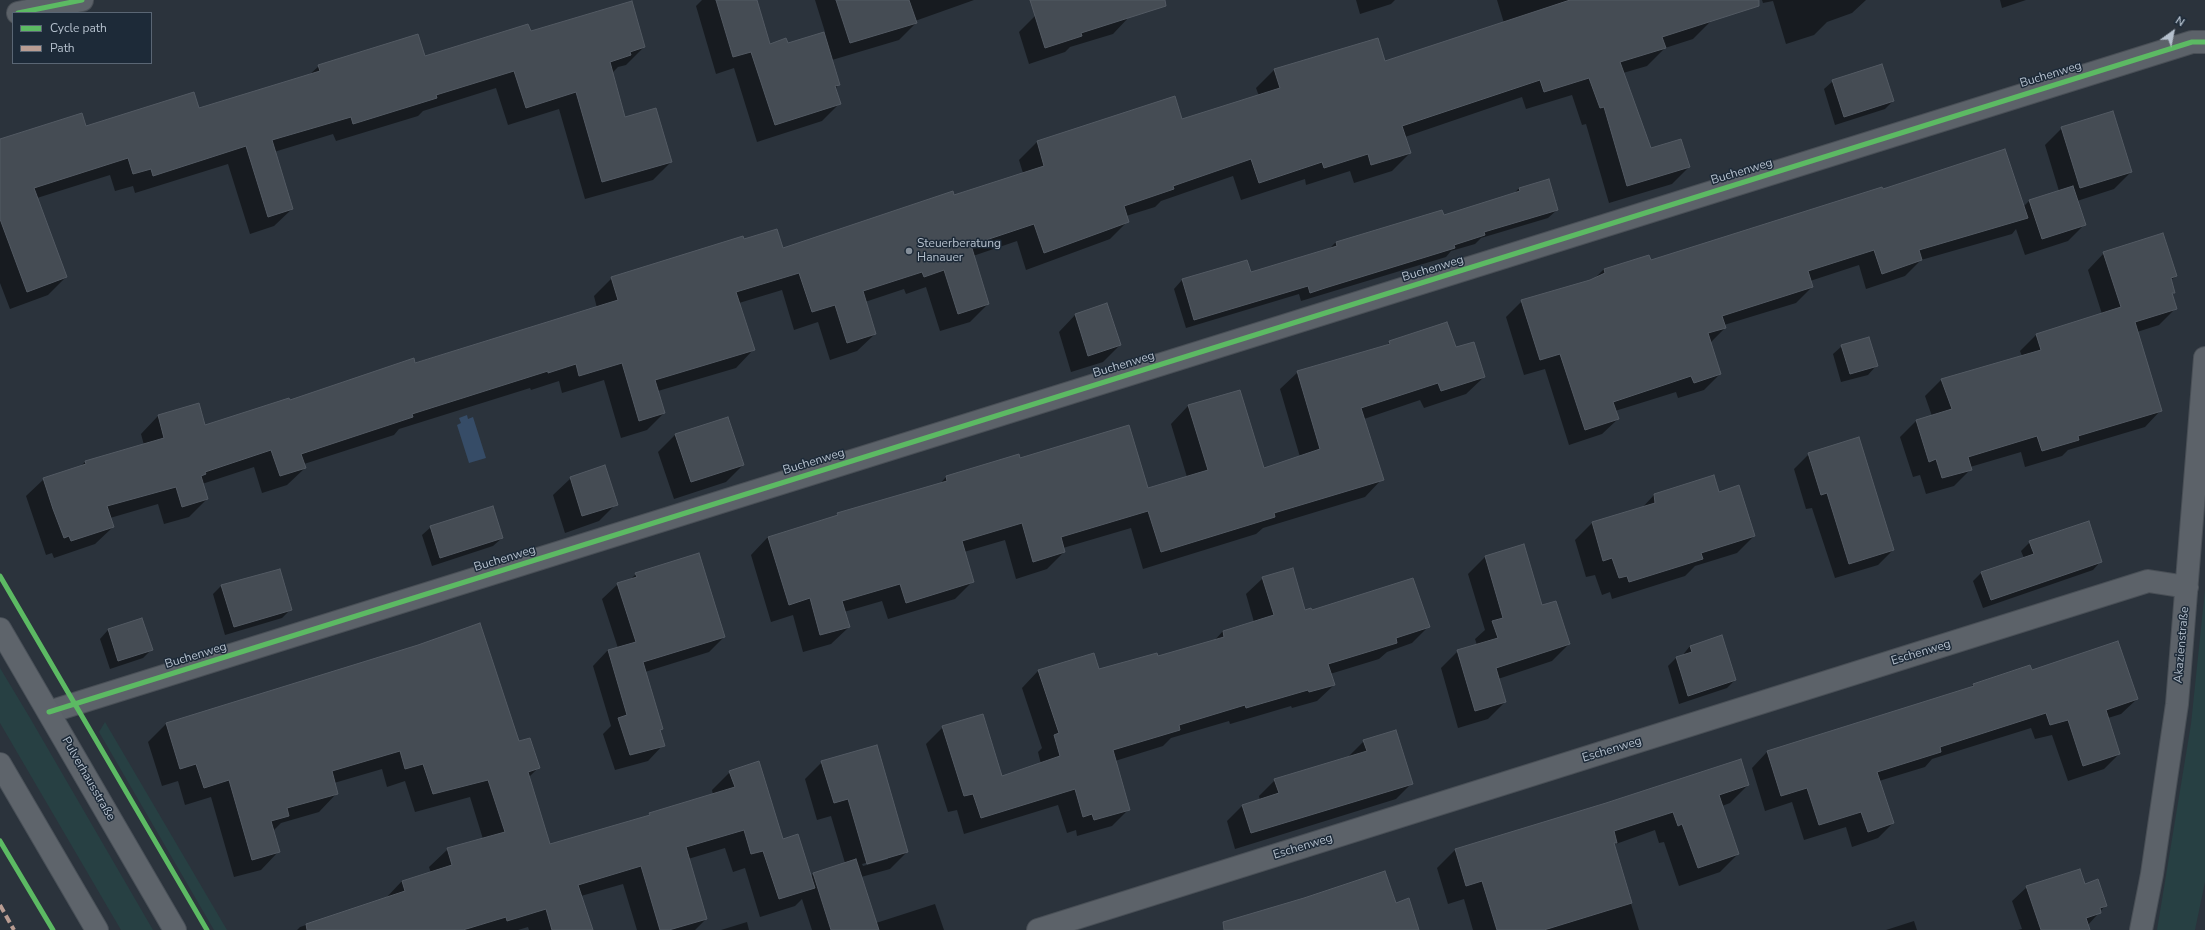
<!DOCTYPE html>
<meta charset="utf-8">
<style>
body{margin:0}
#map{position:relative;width:2205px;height:930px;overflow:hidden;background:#2b333c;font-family:"Nunito Sans",sans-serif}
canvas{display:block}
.legend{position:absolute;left:12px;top:12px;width:140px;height:52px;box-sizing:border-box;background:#1d2a38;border:1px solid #5a6674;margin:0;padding:5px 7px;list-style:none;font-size:12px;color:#b5c0cd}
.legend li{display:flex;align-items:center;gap:8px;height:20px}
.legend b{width:20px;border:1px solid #5a6674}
.north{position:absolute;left:2153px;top:12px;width:40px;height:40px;-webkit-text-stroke:3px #1d2a38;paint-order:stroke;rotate:33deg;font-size:11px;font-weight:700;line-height:16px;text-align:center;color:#b5c0cd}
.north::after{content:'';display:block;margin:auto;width:14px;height:18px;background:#b5c0cd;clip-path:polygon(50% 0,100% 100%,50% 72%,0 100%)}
</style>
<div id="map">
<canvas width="2205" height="930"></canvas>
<ul class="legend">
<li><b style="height:5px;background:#5cba63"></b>Cycle path</li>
<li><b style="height:5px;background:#b99d93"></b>Path</li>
</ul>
<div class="north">N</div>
</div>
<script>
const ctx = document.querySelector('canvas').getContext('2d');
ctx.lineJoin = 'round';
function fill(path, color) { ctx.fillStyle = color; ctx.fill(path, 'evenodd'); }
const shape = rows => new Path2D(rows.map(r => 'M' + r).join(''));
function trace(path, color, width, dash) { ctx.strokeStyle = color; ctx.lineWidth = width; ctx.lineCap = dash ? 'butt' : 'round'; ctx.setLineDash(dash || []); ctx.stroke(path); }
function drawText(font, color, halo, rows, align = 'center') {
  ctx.font = font + ' "Nunito Sans",sans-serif'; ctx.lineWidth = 3; ctx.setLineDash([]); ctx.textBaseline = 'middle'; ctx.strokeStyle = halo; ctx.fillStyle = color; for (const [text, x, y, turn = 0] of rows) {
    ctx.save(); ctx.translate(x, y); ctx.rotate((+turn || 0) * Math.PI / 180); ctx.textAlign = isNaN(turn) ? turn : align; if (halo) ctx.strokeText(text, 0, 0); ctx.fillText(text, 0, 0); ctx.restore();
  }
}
fill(shape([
 [2205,590,2205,882,2195,930,2157,930,2191,724],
 [0,668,30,718,153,930,121,930,0,723],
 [105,722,227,930,214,930,99,732]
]), '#274043');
fill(shape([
 [467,415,468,419,473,417,486,458,469,463,457,425,461,423,459,418]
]), '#364c67');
fill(shape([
 [702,0,756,0,769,45,787,45,825,32,815,0,974,0,915,21,916,23,899,40,832,60,839,84,835,89,839,104,822,121,757,142,734,68,716,74,696,6],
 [1038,0,1124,0,1129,17,1113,34,1070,47,1065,52,1029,64,1019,32,1035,16],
 [1356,0,1395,0,1391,4,1360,14],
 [1497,0,1704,0,1711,21,1693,39,1665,48,1647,66,1623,73,1650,149,1689,167,1672,184,1609,203,1586,124,1582,125,1572,95,1526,109,1522,97,1405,137,1410,153,1392,171,1354,183,1350,171,1306,185,1305,179,1241,200,1233,176,1161,201,1155,207,1126,216,1128,221,1110,239,1026,270,1017,241,973,256,988,304,970,322,940,331,926,287,906,294,904,289,865,302,875,334,857,351,830,360,818,322,794,330,782,290,739,303,753,350,736,368,658,391,664,413,647,430,621,438,604,380,562,393,559,381,531,390,530,388,399,429,394,435,304,464,305,468,287,485,262,493,254,467,202,484,207,499,189,517,164,524,158,504,110,518,113,527,95,544,54,558,52,553,46,555,26,496,44,479,81,466,85,462,144,445,141,434,158,416,204,426,597,308,594,296,612,278,743,240,783,249,953,196,1023,173,1019,160,1037,142,1175,97,1182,120,1259,96,1256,88,1274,70,1377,39,1385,62,1504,23],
 [1762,0,1866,0,1852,13,1827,22,1814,35,1786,44,1773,1,1763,3],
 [2000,0,2026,0,2002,8],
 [530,33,644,47,626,65,618,67,612,73,624,118,671,162,653,180,585,199,559,109,508,125,496,88,423,111,418,116,336,141,333,134,274,152,292,209,274,226,250,234,228,164,135,193,133,186,115,191,110,175,37,198,66,277,48,295,10,309,0,283,0,140,198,109,309,75,319,66,424,57],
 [1833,81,1893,101,1885,109,1835,125,1824,89],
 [2062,128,2131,172,2114,189,2077,201,2085,224,2068,241,2025,255,2016,229,2012,234,1921,260,1905,276,1866,289,1859,265,1810,281,1812,287,1796,303,1724,325,1725,328,1710,343,1720,374,1704,390,1678,398,1676,392,1615,411,1618,419,1602,434,1569,445,1545,369,1524,375,1506,317,1522,301,1590,281,1595,278,1604,269,1650,262,1882,190,2023,207,2029,201,2059,191,2045,145],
 [1519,188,1557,210,1548,218,1481,238,1475,244,1451,251,1446,257,1301,301,1299,294,1186,328,1174,289,1182,280,1250,273,1329,249,1336,242,1443,217,1513,195],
 [2104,253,2176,276,2170,281,2174,292,2171,295,2176,308,2159,325,2137,332,2161,410,2145,427,2068,450,2062,456,2025,467,2021,452,1970,467,1971,469,1954,486,1926,494,1920,475,1913,477,1900,437,1916,421,1932,416,1925,396,1941,380,2022,356,2020,351,2036,335,2102,314,2088,270],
 [1076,314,1120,345,1103,362,1071,372,1059,332],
 [1390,342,1455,348,1484,377,1466,394,1424,408,1420,400,1364,419,1382,479,1365,497,1263,528,1256,534,1143,569,1131,528,1063,548,1064,552,1047,569,1016,579,1005,540,964,552,973,581,955,599,888,619,882,601,844,612,849,627,831,644,803,652,793,615,771,622,751,555,768,537,834,518,838,514,939,485,946,477,1019,456,1020,459,1148,489,1187,477,1171,424,1188,406,1263,470,1300,457,1280,389,1298,372,1386,346],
 [1842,346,1876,366,1868,375,1841,382,1833,354],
 [728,418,743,465,726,482,674,499,658,452,675,435],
 [1809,454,1893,550,1878,565,1835,578,1812,508,1806,509,1794,469],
 [571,478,616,504,599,521,565,533,553,495],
 [1718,493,1754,536,1737,553,1695,566,1685,576,1612,599,1610,592,1602,595,1595,575,1586,577,1575,540,1592,523,1642,508,1654,495],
 [431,527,502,538,493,546,432,566,422,535],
 [2030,542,2101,561,2093,570,1983,608,1973,581,1982,572,2024,558,2021,551],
 [1523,546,1541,607,1569,644,1552,661,1498,679,1505,702,1488,719,1458,728,1441,668,1458,651,1477,645,1475,639,1485,630,1468,574,1485,557],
 [636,574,724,637,709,652,645,672,662,728,659,731,663,745,648,761,615,770,603,734,611,726,593,666,608,650,618,648,602,599,618,584,630,580],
 [1263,578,1304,612,1428,627,1412,643,1387,652,1379,659,1330,674,1334,685,1317,701,1292,708,1291,706,1230,724,1229,721,1171,738,1163,746,1115,761,1129,809,1112,826,1077,836,1076,830,1067,833,1058,805,964,834,957,810,948,812,926,744,943,727,1001,777,1041,764,1038,752,1042,748,1022,688,1038,671,1093,654,1098,671,1157,658,1214,641,1223,631,1254,622,1246,594],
 [221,586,291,609,282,618,225,635,213,594],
 [108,630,152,649,143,658,110,669,100,639],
 [418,646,519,742,538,768,529,777,549,845,646,817,650,814,713,795,712,790,730,772,810,877,813,874,845,863,831,816,817,820,805,779,822,762,907,852,890,869,861,877,876,923,935,904,944,930,812,930,802,899,795,906,760,917,745,868,733,872,725,848,688,859,706,919,695,930,637,930,623,884,581,896,592,930,529,930,528,927,518,930,297,930,300,927,385,899,402,881,431,873,429,867,448,849,483,839,470,797,415,812,405,781,387,787,382,769,334,783,337,793,319,812,281,823,273,831,279,851,261,870,234,877,211,797,185,805,178,781,162,786,148,742,166,724],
 [888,857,888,859,863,866,862,864],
 [1690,646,1735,680,1727,688,1679,704,1668,666,1676,658,1682,656],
 [2031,671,2137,699,2121,714,2108,718,2119,754,2104,769,2068,781,2052,735,2035,739,2031,728,1932,759,1925,767,1879,781,1893,823,1878,838,1852,847,1846,827,1804,840,1792,802,1765,811,1752,768,1767,752,1970,688,1973,685],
 [1364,741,1412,783,1396,799,1235,849,1227,821,1243,805,1260,800,1259,796,1275,780,1348,757],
 [1748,785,1730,803,1722,806,1738,854,1720,872,1679,886,1664,842,1659,843,1655,830,1613,845,1639,930,1473,930,1464,899,1448,904,1437,868,1455,850,1606,804],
 [2084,885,2105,906,2088,925,2089,930,2018,930,2022,929,2012,901,2027,887],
 [1914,921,1917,930,1886,930],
 [747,922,749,930,721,930]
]), '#0007');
const building = shape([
 [716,0,757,0,770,44,786,38,788,43,824,32,840,85,835,86,841,104,775,125,751,52,733,57,716,0],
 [836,0,909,0,917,23,850,43,836,0],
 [1030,0,1165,0,1166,6,1081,33,1082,36,1045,48,1030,0],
 [1570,0,1759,0,1759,6,1662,37,1666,48,1620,62,1651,148,1681,139,1690,167,1627,186,1604,107,1600,108,1589,78,1544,92,1540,80,1402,126,1411,153,1371,165,1368,154,1324,168,1322,162,1259,183,1251,159,1173,186,1174,189,1124,206,1129,222,1044,253,1034,224,971,245,989,304,958,314,944,270,924,277,922,272,863,291,876,334,847,343,835,305,812,312,799,273,736,292,755,350,655,380,665,413,639,421,622,363,579,376,576,364,548,373,548,371,412,414,413,417,301,454,306,468,280,476,271,450,205,472,206,474,201,476,208,499,182,507,176,487,107,506,114,527,71,541,69,536,64,538,53,509,43,478,86,464,85,461,164,438,158,415,199,403,205,425,289,398,290,400,414,358,415,363,618,300,611,277,743,236,744,239,777,229,783,248,953,191,954,195,1044,166,1037,141,1175,96,1182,119,1280,88,1274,69,1378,38,1385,61,1570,0],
 [632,1,645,47,630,52,631,55,610,62,625,117,656,108,672,162,602,182,576,92,526,108,514,71,436,95,437,98,353,124,351,117,272,140,293,209,268,217,246,146,153,176,151,169,133,174,128,158,34,188,67,277,27,292,0,219,0,139,82,113,86,126,194,92,199,108,320,71,318,65,418,34,425,56,528,24,531,31,632,1],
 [1882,64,1894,101,1844,117,1832,80,1882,64],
 [2113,111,2132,172,2080,188,2061,127,2113,111],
 [2005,149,2028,218,1919,250,1922,260,1882,274,1874,250,1808,271,1813,287,1722,316,1726,328,1708,333,1721,374,1694,383,1691,376,1613,402,1619,419,1585,430,1560,354,1540,360,1521,300,1590,280,1605,273,1604,269,1649,255,1651,260,1882,187,1883,189,2005,149],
 [1549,179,1558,210,1484,232,1485,235,1454,245,1455,248,1325,288,1310,293,1308,286,1194,320,1182,279,1247,260,1251,272,1337,246,1336,242,1442,210,1444,215,1520,191,1519,188,1549,179],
 [2073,186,2086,225,2042,239,2029,200,2073,186],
 [2163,233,2177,276,2171,278,2175,293,2172,293,2177,309,2135,322,2162,411,2078,436,2079,440,2042,451,2037,436,1968,457,1972,470,1942,478,1936,459,1929,462,1916,420,1952,409,1941,379,2041,350,2036,334,2121,307,2103,252,2163,233],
 [1107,303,1121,345,1088,356,1075,314,1107,303],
 [1447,322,1456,347,1474,342,1485,377,1441,391,1438,383,1361,408,1384,480,1274,513,1275,517,1161,552,1148,511,1061,537,1065,552,1033,562,1022,523,962,541,974,582,906,603,900,584,842,601,850,627,820,635,810,598,789,605,768,537,838,515,837,513,947,481,946,476,1019,454,1020,458,1129,425,1148,488,1208,470,1188,405,1240,390,1264,468,1320,449,1297,371,1390,344,1389,341,1447,322],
 [1869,337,1878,366,1850,374,1841,345,1869,337],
 [728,417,744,465,691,482,675,434,728,417],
 [1859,437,1894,550,1849,564,1827,493,1821,495,1808,453,1859,437],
 [605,465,618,505,582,516,570,477,605,465],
 [1714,475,1719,492,1739,485,1755,536,1701,553,1703,559,1629,582,1627,576,1619,578,1612,558,1603,561,1592,522,1655,503,1654,494,1714,475],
 [493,506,503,538,440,558,430,526,493,506],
 [2089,521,2102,562,1991,600,1981,572,2034,554,2029,541,2089,521],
 [1524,544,1542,605,1556,601,1570,644,1496,668,1506,702,1475,711,1457,650,1498,638,1492,621,1503,618,1485,556,1524,544],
 [699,553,725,637,643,662,663,729,660,730,665,746,630,755,618,718,627,715,608,650,636,642,617,583,637,577,635,573,699,553],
 [1293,568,1305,610,1311,608,1312,610,1413,578,1430,627,1396,638,1397,643,1328,664,1335,685,1309,692,1308,690,1246,708,1245,705,1179,725,1180,730,1113,750,1130,810,1094,820,1092,814,1083,817,1075,789,981,818,973,794,964,796,942,726,983,714,1002,776,1060,756,1054,735,1059,733,1038,670,1094,653,1099,669,1157,653,1158,656,1224,637,1223,631,1274,615,1262,577,1293,568],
 [280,569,292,610,234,627,221,585,280,569],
 [142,618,153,650,118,661,108,629,142,618],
 [480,623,519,741,530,738,540,768,528,772,550,844,650,815,649,813,735,787,729,771,759,761,783,839,798,834,815,888,779,899,763,851,751,854,744,830,686,847,707,919,669,930,660,930,641,866,578,885,593,930,552,930,546,909,507,921,506,917,463,930,307,930,306,924,405,891,402,881,452,865,447,848,505,832,488,780,433,794,423,764,405,769,400,751,332,771,338,794,287,808,289,816,271,821,280,852,252,860,229,780,204,788,196,764,180,769,166,723,418,645,480,623],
 [1722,635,1736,680,1688,696,1676,657,1692,652,1690,646,1722,635],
 [2118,641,2138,699,2106,710,2120,754,2083,766,2068,720,2050,725,2046,713,1940,747,1941,752,1877,772,1894,823,1868,832,1861,812,1819,825,1807,788,1781,796,1767,751,1974,686,1973,684,2030,665,2032,670,2118,641],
 [1396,730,1413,784,1251,833,1242,805,1279,793,1274,779,1367,751,1363,740,1396,730],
 [877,745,908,852,867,864,848,799,834,803,821,761,877,745],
 [1741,759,1749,785,1719,795,1739,854,1698,868,1682,824,1678,826,1673,812,1614,831,1617,843,1614,843,1632,903,1544,930,1497,930,1482,881,1466,886,1455,849,1606,803,1741,759],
 [856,859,879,930,831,930,813,873,856,859],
 [2080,869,2085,884,2098,879,2107,906,2100,908,2101,913,2086,918,2090,930,2041,930,2026,886,2080,869],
 [1385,871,1396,903,1409,898,1419,930,1224,930,1223,922,1304,898,1385,871]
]);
fill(building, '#454c54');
trace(building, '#535a63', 1);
const minor = shape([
 [18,13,82,0],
 [49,712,2192,42,2205,42],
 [1038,930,2148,581,2187,587],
 [2141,930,2152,874,2177,704,2205,358]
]);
const major = shape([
 [0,629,175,930],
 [0,764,97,930]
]);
trace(minor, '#494f56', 24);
trace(major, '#495058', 24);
trace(minor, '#5c6269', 22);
trace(major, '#5e646b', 22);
trace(shape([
 [0,905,14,930]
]), '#b99d93', 4, [8, 4]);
trace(shape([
 [18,13,82,0],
 [0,576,207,930],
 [49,712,2192,42,2205,42],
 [0,841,53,930]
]), '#5cba63', 5);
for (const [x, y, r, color] of [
 [909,251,4,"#858f9a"]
]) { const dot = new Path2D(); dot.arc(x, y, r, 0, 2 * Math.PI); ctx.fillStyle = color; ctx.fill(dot); trace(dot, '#1d2a38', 1.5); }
drawText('12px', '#b5c0cd', '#1d2a38', [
 ["Buchenweg",2051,75,-17],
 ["Buchenweg",1742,172,-17],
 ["Buchenweg",1433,269,-17],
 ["Buchenweg",1124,365,-17],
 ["Buchenweg",814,462,-17],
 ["Buchenweg",505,559,-17],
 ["Akazienstraße",2182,645,-85],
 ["Eschenweg",1921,653,-17],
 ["Buchenweg",196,656,-17],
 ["Eschenweg",1612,750,-17],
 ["Pulverhausstraße",88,779,60],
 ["Eschenweg",1303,847,-17]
]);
drawText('12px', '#b5c0cd', '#1d2a38', [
 ["Steuerberatung",917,244],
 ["Hanauer",917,258]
], 'left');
</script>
